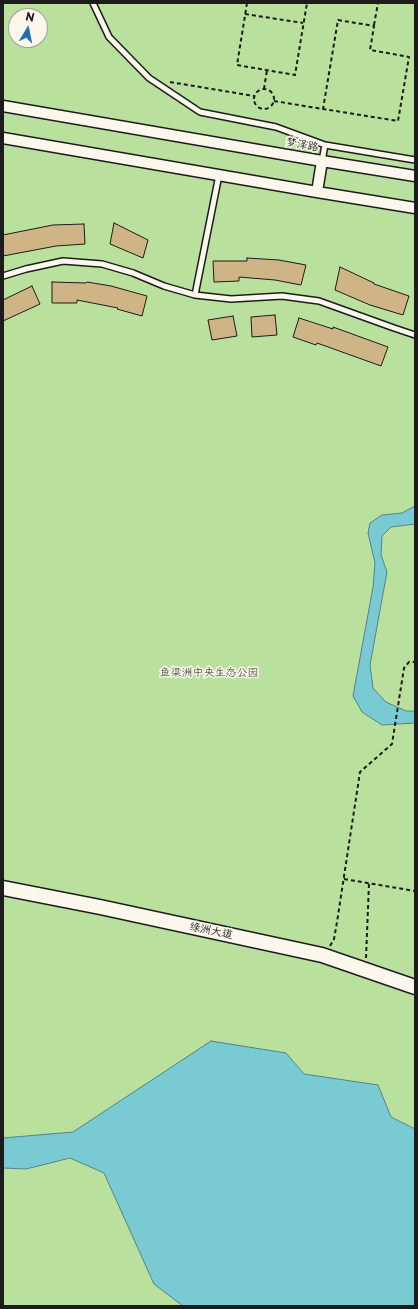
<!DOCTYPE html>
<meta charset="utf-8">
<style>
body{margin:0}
#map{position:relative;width:418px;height:1309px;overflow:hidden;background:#fbf7ec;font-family:"Playpen Sans",sans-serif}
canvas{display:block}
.frame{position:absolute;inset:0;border:4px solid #1c1c1c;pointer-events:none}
.north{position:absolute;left:8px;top:8px;width:40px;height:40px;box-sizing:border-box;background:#fbf7ec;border:1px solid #a29f99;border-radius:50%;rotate:10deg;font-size:11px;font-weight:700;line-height:16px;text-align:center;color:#1c1c1c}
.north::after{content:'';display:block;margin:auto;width:14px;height:18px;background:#1f6fb2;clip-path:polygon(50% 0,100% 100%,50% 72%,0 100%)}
</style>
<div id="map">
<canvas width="418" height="1309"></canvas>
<div class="frame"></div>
<div class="north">N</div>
</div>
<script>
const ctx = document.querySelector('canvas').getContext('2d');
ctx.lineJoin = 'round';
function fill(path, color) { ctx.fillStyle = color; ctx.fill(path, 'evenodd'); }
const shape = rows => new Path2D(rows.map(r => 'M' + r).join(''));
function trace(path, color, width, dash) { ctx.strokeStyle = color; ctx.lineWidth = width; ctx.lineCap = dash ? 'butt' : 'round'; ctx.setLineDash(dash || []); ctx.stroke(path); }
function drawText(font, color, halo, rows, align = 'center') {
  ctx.font = font + ' "Playpen Sans","LXGW WenKai TC",sans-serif'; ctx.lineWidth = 3; ctx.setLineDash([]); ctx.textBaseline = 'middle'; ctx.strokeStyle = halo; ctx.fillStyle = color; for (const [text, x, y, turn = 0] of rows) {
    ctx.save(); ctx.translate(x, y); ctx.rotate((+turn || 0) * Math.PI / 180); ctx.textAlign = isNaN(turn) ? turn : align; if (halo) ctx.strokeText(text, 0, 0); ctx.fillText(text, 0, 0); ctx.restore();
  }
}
fill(shape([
 [3,3,415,3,415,1306,3,1306],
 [16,16,40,16,40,40,16,40]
]), '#b9e19d');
const water = shape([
 [415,506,415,524,391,527,382,536,381,555,387,572,370,665,373,688,386,702,406,711,415,711,415,723,382,725,362,712,353,696,373,587,375,563,368,533,370,523,382,515,402,513,415,506],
 [211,1041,286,1053,304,1074,378,1085,391,1117,415,1129,415,1306,183,1306,154,1284,104,1173,70,1158,26,1169,3,1168,3,1138,73,1132,211,1041]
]);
fill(water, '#79cad3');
trace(water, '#54848a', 1);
const building = shape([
 [114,223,148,240,143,258,110,244,114,223],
 [84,224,85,244,56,246,3,256,3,235,53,225,84,224],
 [247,258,279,260,306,265,301,285,275,280,239,277,239,281,214,282,213,261,247,261,247,258],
 [340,267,374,283,374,284,409,296,403,315,370,305,335,290,340,267],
 [52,282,86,283,87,282,111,286,147,296,142,316,117,309,118,308,77,300,77,303,52,303,52,282],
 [32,286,40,304,3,321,3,300,32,286],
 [275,315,277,335,252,337,251,317,275,315],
 [233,316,237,336,212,340,208,320,233,316],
 [299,318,333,329,333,327,388,347,381,366,317,343,316,345,293,337,299,318]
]);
fill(building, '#cfb586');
trace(building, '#1c1c1c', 1);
const lane = shape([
 [93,3,109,37,149,78,200,112,276,127,325,145,415,160],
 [322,161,325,145],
 [3,276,26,269,63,261,102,264,133,273,164,286,195,295,231,299,282,296,319,301,394,328,415,335],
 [195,295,219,175]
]);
const street = shape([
 [3,106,322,161,317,192,3,138],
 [322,161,415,176],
 [317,192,415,208]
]);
const secondary = shape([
 [3,888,100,907,322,955,415,987]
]);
trace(lane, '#1c1c1c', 8);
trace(street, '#1c1c1c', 13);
trace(secondary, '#1c1c1c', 17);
trace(shape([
 [247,3,237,65,295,75,307,3],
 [245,14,303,23],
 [374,25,378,3],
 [170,82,254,96],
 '254 99a10 10 0 1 1 20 0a10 10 0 1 1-20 0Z',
 [264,89,267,70],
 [274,101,323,109,398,121,409,57,370,50,374,26,338,20,323,109],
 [344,879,415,891],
 [330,946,334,939,337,922,360,772,392,744,404,668,409,662,415,662],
 [366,958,369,883]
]), '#1c1c1c', 2, [4, 3]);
trace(lane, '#fbf7ec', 5);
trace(street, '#fbf7ec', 10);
trace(secondary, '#fbf7ec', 14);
drawText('11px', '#1c1c1c', '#fbf7ec', [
 ["梦泽路",302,145,10],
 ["绿洲大道",211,931,12]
]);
drawText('11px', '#4b5743', '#fbf7ec', [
 ["鱼梁洲中央生态公园",209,673]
]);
</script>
